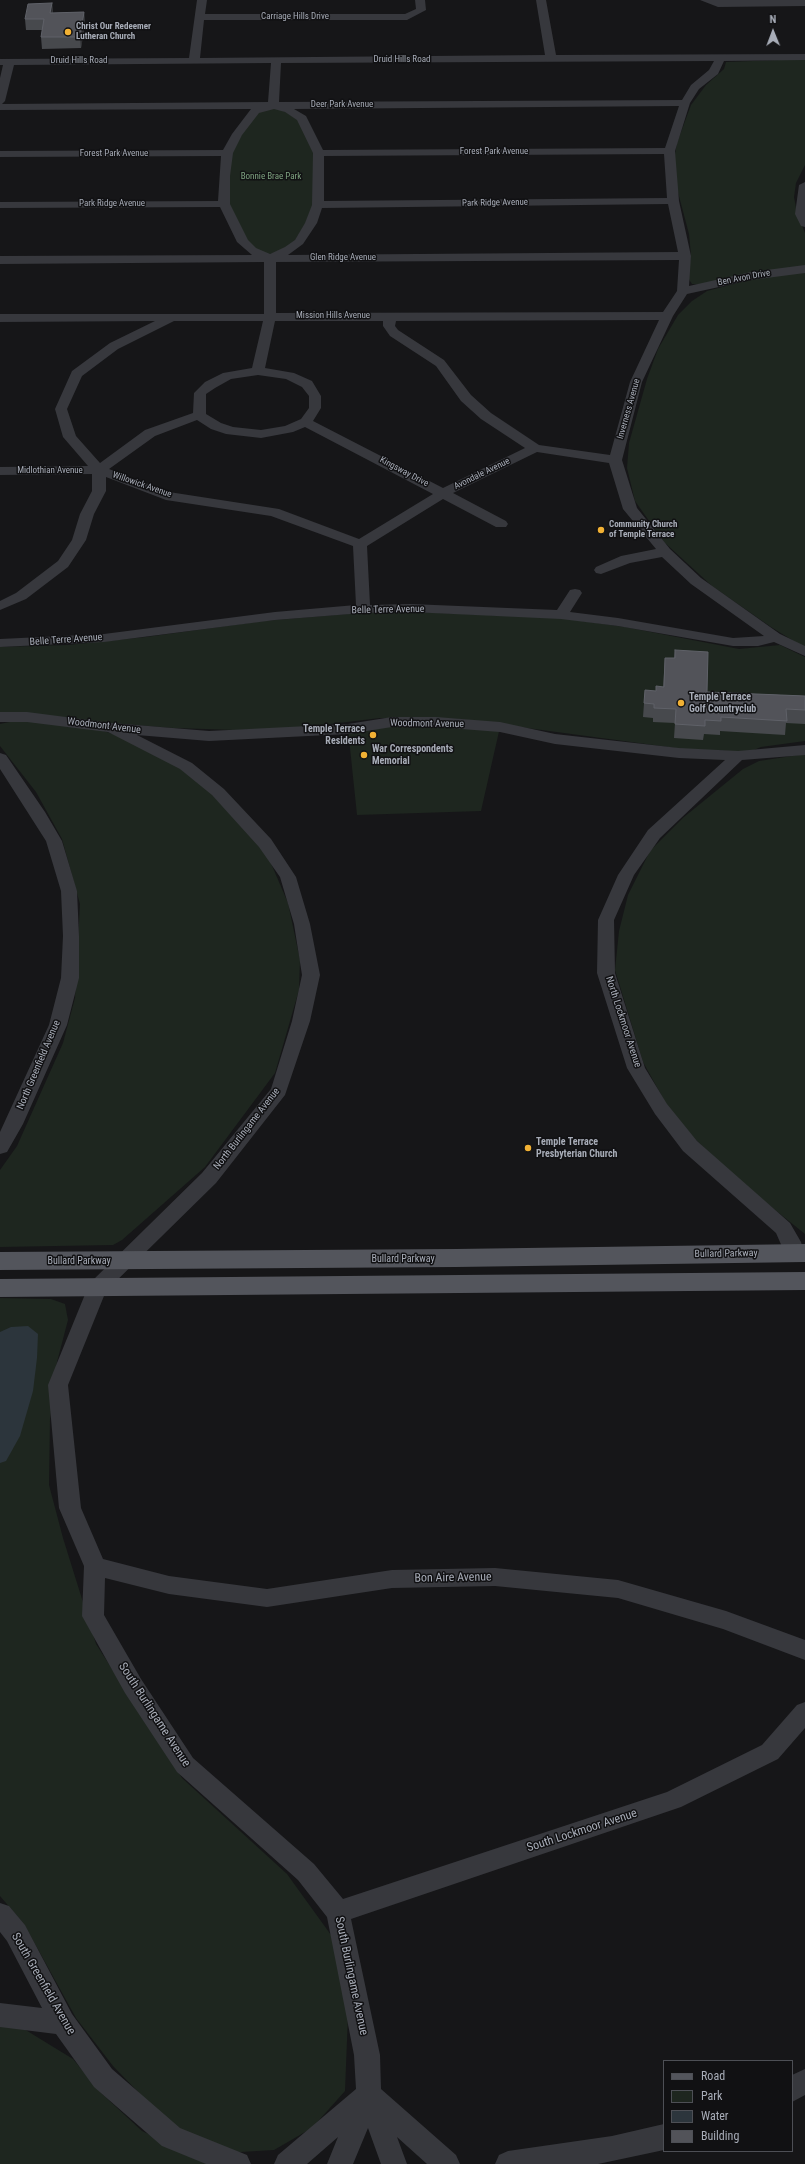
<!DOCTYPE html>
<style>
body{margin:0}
#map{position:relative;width:805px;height:2164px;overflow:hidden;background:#161618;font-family:"Roboto Condensed",sans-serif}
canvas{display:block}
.legend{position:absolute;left:663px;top:2060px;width:130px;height:92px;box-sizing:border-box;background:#111113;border:1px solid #4d4f55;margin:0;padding:5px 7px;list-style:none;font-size:12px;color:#a8adb8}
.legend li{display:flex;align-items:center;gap:8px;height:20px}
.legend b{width:20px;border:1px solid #4d4f55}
.north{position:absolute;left:753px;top:12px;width:40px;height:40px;-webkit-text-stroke:3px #111113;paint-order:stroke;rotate:359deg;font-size:11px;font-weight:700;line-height:16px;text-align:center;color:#a8adb8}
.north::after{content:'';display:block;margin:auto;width:14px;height:18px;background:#a8adb8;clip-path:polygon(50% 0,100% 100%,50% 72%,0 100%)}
</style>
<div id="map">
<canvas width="805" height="2164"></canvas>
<ul class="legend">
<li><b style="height:5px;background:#53555c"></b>Road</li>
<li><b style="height:11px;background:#1e261f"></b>Park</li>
<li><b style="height:11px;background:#2c353c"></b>Water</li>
<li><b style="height:11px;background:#525359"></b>Building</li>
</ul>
<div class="north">N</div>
</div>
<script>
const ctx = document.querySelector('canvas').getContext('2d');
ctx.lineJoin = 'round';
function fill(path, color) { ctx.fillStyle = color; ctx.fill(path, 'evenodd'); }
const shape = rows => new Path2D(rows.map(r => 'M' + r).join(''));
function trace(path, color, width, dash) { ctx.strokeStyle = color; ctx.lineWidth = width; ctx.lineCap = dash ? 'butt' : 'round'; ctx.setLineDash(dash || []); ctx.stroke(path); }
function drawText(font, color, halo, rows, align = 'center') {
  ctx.font = font + ' "Roboto Condensed",sans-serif'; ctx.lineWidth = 3; ctx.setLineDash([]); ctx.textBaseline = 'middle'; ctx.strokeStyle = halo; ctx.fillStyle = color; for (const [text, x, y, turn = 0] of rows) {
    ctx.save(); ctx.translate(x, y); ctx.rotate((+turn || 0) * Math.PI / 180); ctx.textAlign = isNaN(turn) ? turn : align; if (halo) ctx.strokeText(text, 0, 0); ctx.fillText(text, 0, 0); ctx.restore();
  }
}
fill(shape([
 [805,59,805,165,796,183,794,197,797,213,805,233,805,267,702,285,692,284,688,278,691,255,689,234,675,181,674,159,677,143,691,105,706,85,724,69,726,62],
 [270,108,280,109,299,120,315,153,313,204,306,222,295,241,286,248,268,255,255,250,247,242,229,204,229,176,231,153,242,134,253,117,262,110],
 [805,272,805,648,771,627,712,586,664,542,635,501,627,468,629,443,647,379,658,349,678,315,692,301,707,291,760,277],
 [414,612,561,618,625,627,739,649,780,645,805,657,805,741,761,747,749,752,683,749,460,719,380,718,298,728,236,730,173,728,0,714,0,647,68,645,146,637,263,621,360,613],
 [14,721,65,723,94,728,135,741,172,762,208,790,267,854,288,903,300,960,299,990,275,1073,205,1167,122,1240,113,1245,0,1247,0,1170,17,1146,63,1043,75,998,80,904,62,839,36,792,0,746,0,724],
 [392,722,500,727,481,811,357,815,348,729],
 [805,754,805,1234,744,1185,696,1140,669,1109,643,1062,615,970,619,931,628,895,650,851,684,817,743,769,759,761],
 [0,1298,51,1299,65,1304,68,1320,57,1362,50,1419,49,1485,63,1538,96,1644,182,1778,287,1874,331,1935,345,1972,348,2015,345,2091,312,2128,274,2150,224,2153,170,2125,113,2066,76,2018,24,1924,0,1896],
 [0,2022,24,2029,73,2059,100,2092,142,2131,206,2161,218,2164,0,2164]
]), '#1e261f');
fill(shape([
 [28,1326,38,1334,37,1358,33,1391,20,1436,6,1461,0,1463,0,1332,11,1327]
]), '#2c353c');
fill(shape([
 [197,0,207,0,205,14,405,14,416,9,415,0,425,0,426,10,407,20,204,20,200,58,545,55,536,0,546,0,556,55,805,54,805,60,724,61,718,74,699,89,690,103,675,151,679,201,691,256,689,286,751,272,805,265,805,273,751,280,687,294,673,316,642,382,622,460,637,508,670,549,701,578,780,634,805,646,805,656,774,642,758,646,733,646,618,626,561,619,410,612,363,613,275,620,104,642,0,647,0,639,104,634,275,612,356,605,353,546,271,516,166,500,106,477,106,491,94,514,86,540,68,567,26,599,0,610,0,601,16,593,58,561,72,540,80,514,92,491,92,474,0,475,0,467,88,466,63,437,55,409,72,371,110,343,155,321,0,322,0,314,264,314,264,262,0,264,0,256,252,255,237,242,220,207,0,208,0,202,218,201,221,156,0,157,0,151,223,150,232,134,251,109,0,110,0,78,3,65,0,65,0,59,189,58,197,0],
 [714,61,709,70,691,85,682,100,279,102,281,63,714,61],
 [271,63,268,102,2,104,5,101,14,65,271,63],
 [679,106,665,148,323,150,306,116,294,109,679,106],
 [274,109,285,112,297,120,313,153,312,205,305,223,295,240,285,247,270,254,256,248,248,240,230,204,230,176,233,153,242,135,259,113,274,109],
 [664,154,667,198,324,201,324,156,664,154],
 [668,204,678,252,288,255,303,244,317,223,322,208,668,204],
 [679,260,677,291,663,312,276,313,276,262,679,260],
 [659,320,630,382,610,455,539,445,491,413,471,395,444,360,398,330,395,326,396,321,659,320],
 [174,321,263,321,252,368,223,373,205,382,194,393,193,413,145,430,100,463,76,436,67,409,82,376,118,349,174,321],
 [275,321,383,321,383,326,390,336,436,366,461,401,481,419,525,448,443,488,313,421,321,408,321,396,312,381,294,373,265,368,275,321],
 [258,375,286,379,302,387,309,396,309,408,301,419,285,426,261,430,233,427,221,423,206,414,206,394,215,388,231,379,258,375],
 [197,420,211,429,226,434,261,438,293,432,305,427,433,494,359,539,279,509,169,492,109,469,155,436,197,420],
 [537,452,609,463,623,509,656,549,621,556,596,567,594,570,596,573,601,574,630,563,662,557,691,584,764,636,733,638,618,618,570,612,582,593,580,590,575,589,570,590,557,610,410,604,370,605,367,546,443,499,496,527,506,527,508,524,506,521,453,493,537,452],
 [700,0,805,0,805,6,718,7,700,0],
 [805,182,805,227,801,226,795,214,799,185,805,182],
 [0,712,27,712,112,723,209,731,348,724,392,717,436,717,500,722,555,734,679,748,738,751,805,745,805,755,742,760,660,838,634,875,614,920,615,973,645,1068,667,1104,697,1141,790,1223,801,1242,804,1253,801,1258,794,1260,787,1258,776,1233,683,1151,655,1114,627,1068,597,973,598,920,618,875,648,830,725,760,679,758,555,744,500,732,436,727,392,727,348,734,209,741,137,735,192,763,224,789,271,839,296,877,310,924,320,975,310,1021,285,1095,216,1183,106,1291,68,1385,81,1508,103,1559,169,1576,267,1589,392,1570,495,1568,618,1580,726,1611,805,1640,805,1660,723,1629,618,1598,495,1586,392,1588,267,1607,169,1594,105,1578,104,1615,141,1679,193,1758,314,1864,343,1899,667,1792,762,1745,797,1705,805,1702,805,1728,778,1759,681,1807,351,1919,380,2055,381,2089,456,2155,460,2164,427,2164,397,2137,407,2164,381,2164,368,2128,353,2164,327,2164,338,2137,307,2164,274,2164,278,2155,356,2089,354,2055,327,1917,298,1880,177,1772,125,1693,82,1616,84,1566,59,1508,48,1385,88,1287,91,1282,202,1173,271,1089,292,1021,302,975,294,924,280,877,259,847,212,795,180,769,108,732,27,722,0,722,0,712],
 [0,753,6,755,45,812,62,841,77,891,79,936,79,978,67,1025,23,1124,7,1152,0,1154,0,1132,49,1025,61,978,63,936,61,891,46,841,0,769,0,753],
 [0,1903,9,1906,25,1925,72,2014,112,2069,180,2128,247,2155,251,2164,206,2164,162,2146,94,2087,56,2034,0,2027,0,2003,42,2008,7,1941,0,1932,0,1903],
 [805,2069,805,2095,792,2102,792,2075,805,2069],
 [664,2124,664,2150,598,2164,495,2164,499,2155,508,2151,612,2136,664,2124]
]), '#37383d');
fill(shape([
 [805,1244,805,1262,456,1267,0,1270,0,1252,456,1249,805,1244],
 [805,1272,805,1290,0,1297,0,1279,805,1272]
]), '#53555c');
fill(shape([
 [52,3,53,13,84,12,85,24,81,48,42,49,41,37,42,30,26,30,25,19],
 [675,650,707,692,805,696,805,724,786,723,785,735,720,731,720,735,704,734,703,740,674,738,675,723,653,722,653,718,643,717,645,690,656,691,663,687,665,658,674,658]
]), '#47494d');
fill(shape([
 [52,3,53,15,50,13],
 [84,12,85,24,81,48,80,37]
]), '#2f3033');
const building = shape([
 [52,3,50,13,84,12,80,37,41,37,44,19,25,19,28,4,52,3],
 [675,650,708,652,707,692,805,696,805,710,786,709,787,721,721,717,721,721,705,720,705,726,675,724,676,709,654,708,654,704,644,703,645,690,656,691,656,686,664,687,665,658,675,658,675,650]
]);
fill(building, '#525359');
trace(building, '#5f6168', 1);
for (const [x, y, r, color] of [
 [68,32,4,"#f2b134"],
 [601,530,4,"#f2b134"],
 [681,703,4,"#f2b134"],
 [373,735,4,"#f2b134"],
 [364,755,4,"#f2b134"],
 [528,1148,4,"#f2b134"]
]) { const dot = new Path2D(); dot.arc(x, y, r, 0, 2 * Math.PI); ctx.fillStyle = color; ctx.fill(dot); trace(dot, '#111113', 1.5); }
drawText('9px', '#a8adb8', '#111113', [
 ["Carriage Hills Drive",295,17],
 ["Druid Hills Road",402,60],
 ["Druid Hills Road",79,61],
 ["Deer Park Avenue",342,105],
 ["Forest Park Avenue",494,152],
 ["Forest Park Avenue",114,154],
 ["Park Ridge Avenue",495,203,-1],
 ["Park Ridge Avenue",112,204],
 ["Glen Ridge Avenue",343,258],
 ["Ben Avon Drive",744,278,-11],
 ["Mission Hills Avenue",333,316],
 ["Inverness Avenue",629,409,-74],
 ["Midlothian Avenue",50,471],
 ["Kingsway Drive",404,472,28],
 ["Avondale Avenue",482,474,-26],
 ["Willowick Avenue",142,485,19]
]);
drawText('bold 9px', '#a8adb8', '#111113', [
 ["Christ Our Redeemer",76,27],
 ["Lutheran Church",76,37],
 ["Community Church",609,525],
 ["of Temple Terrace",609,535]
], 'left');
drawText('9px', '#7fa381', '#111113', [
 ["Bonnie Brae Park",271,177]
]);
drawText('10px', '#a8adb8', '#111113', [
 ["Belle Terre Avenue",388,610,-1],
 ["Belle Terre Avenue",66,640,-4],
 ["Woodmont Avenue",427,724,1],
 ["Woodmont Avenue",104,726,7],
 ["North Lockmoor Avenue",623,1022,72],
 ["North Greenfield Avenue",39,1065,-67],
 ["North Burlingame Avenue",247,1129,-52],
 ["Bullard Parkway",726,1254,-1],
 ["Bullard Parkway",403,1259],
 ["Bullard Parkway",79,1261]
]);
drawText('bold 10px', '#a8adb8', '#111113', [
 ["Temple Terrace",689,697],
 ["Golf Countryclub",689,709],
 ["Temple Terrace",365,729,"right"],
 ["Residents",365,741,"right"],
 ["War Correspondents",372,749],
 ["Memorial",372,761],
 ["Temple Terrace",536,1142],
 ["Presbyterian Church",536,1154]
], 'left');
drawText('12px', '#a8adb8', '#111113', [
 ["Bon Aire Avenue",453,1578,-1],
 ["South Burlingame Avenue",154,1715,57],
 ["South Lockmoor Avenue",582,1831,-18],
 ["South Burlingame Avenue",351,1976,78],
 ["South Greenfield Avenue",43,1984,60]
]);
</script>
